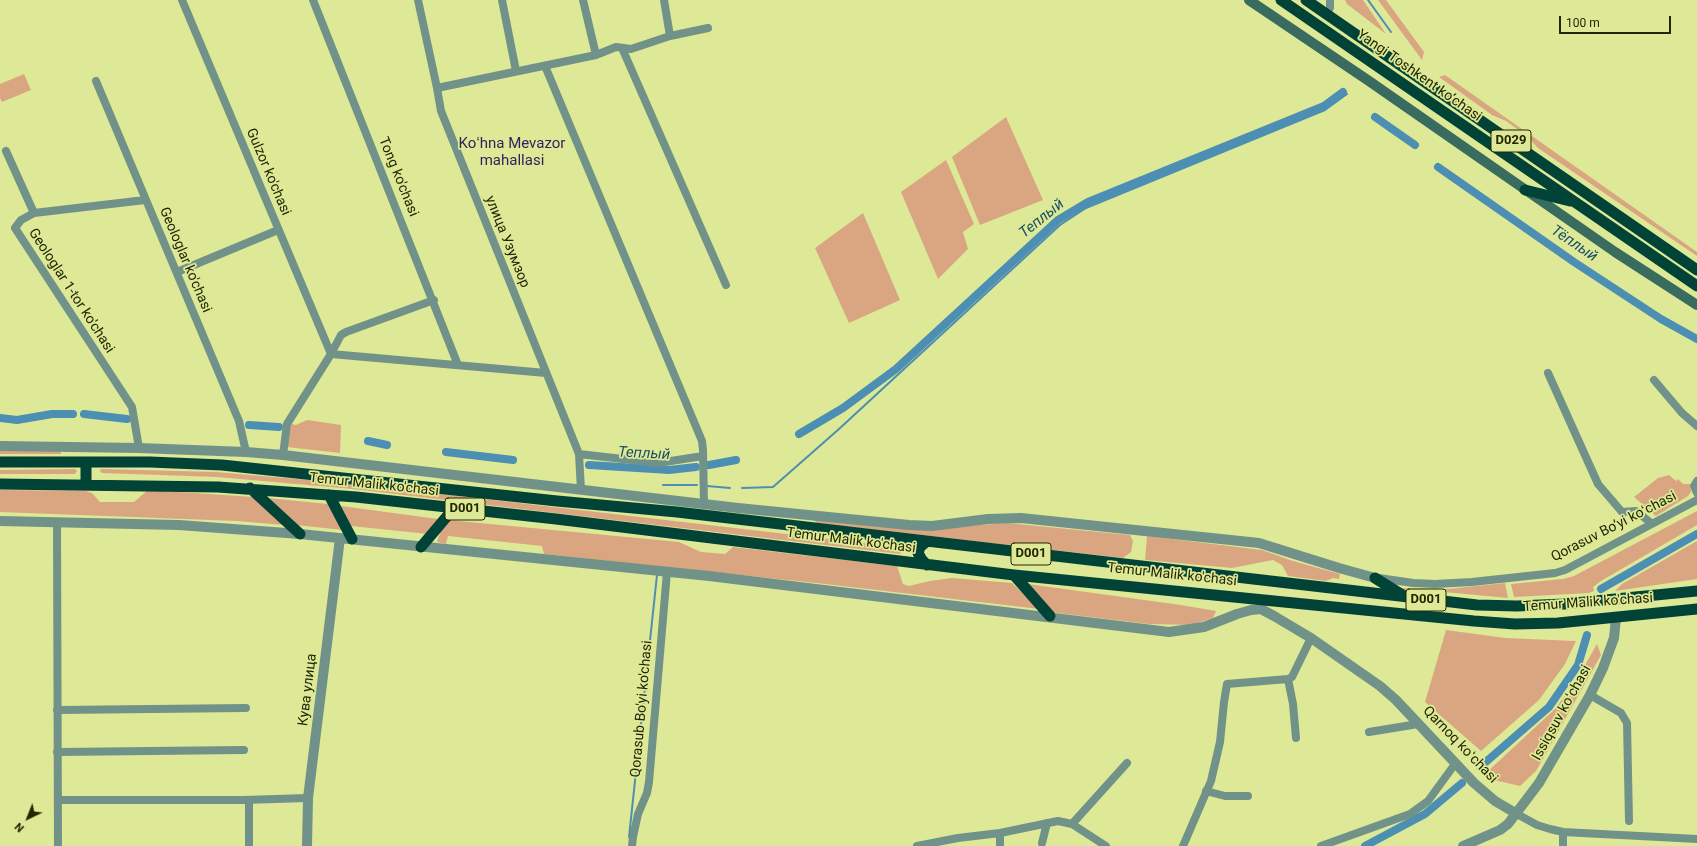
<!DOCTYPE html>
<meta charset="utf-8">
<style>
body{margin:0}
#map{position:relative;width:1697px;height:846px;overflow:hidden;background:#dde996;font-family:Roboto,sans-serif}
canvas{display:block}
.north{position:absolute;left:8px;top:798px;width:40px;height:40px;-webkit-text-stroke:3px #dde996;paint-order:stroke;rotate:223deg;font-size:11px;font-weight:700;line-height:16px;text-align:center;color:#222603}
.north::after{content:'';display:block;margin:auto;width:14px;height:18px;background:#222603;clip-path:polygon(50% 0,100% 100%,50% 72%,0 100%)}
.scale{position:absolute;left:1559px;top:16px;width:112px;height:18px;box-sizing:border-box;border:2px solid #222603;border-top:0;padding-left:5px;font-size:12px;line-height:14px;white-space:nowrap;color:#222603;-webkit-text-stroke:3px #dde996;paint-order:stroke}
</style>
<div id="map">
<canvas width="1697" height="846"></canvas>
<div class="north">N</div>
<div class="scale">100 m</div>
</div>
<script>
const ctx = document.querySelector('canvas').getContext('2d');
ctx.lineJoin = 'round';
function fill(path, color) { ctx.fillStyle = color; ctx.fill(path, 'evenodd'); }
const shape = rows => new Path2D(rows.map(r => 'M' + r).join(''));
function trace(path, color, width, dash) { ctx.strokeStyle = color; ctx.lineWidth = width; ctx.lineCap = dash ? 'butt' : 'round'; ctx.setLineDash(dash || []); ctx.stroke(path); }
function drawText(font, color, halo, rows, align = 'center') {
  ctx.font = font + ' Roboto,sans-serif'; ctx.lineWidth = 3.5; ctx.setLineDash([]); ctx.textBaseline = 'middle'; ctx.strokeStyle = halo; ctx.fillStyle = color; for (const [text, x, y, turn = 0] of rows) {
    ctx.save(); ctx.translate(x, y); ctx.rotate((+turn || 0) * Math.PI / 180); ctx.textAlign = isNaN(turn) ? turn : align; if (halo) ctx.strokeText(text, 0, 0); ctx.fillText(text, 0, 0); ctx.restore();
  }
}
fill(shape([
 [1345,0,1363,0,1386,34,1347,4],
 [1378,0,1386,0,1424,52,1422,60],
 [24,74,31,90,2,102,0,98,0,84],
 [1445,75,1697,252,1697,256,1538,148,1527,136,1506,121,1492,115,1439,77],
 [1006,117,1043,200,980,225,952,157],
 [946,160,974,224,963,232,968,249,938,279,901,192],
 [863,213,900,300,849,323,815,248],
 [307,420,341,425,340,453,287,447,291,424,296,425],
 [0,450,61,450,61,454,0,454],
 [75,469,77,471,75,474,0,474,0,470],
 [101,469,216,472,355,484,881,545,900,552,901,554,353,489,217,477,102,473,100,471],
 [1669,475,1676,481,1678,479,1683,484,1690,484,1691,492,1688,496,1656,516,1634,497,1658,478],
 [0,490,86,491,92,493,100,502,134,502,148,490,254,497,284,525,237,521,0,512],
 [268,498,328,504,343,530,296,525],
 [341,506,438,519,428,534,351,526],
 [1697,511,1697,525,1601,581,1593,587,1594,591,1589,593,1514,597,1511,584,1563,579,1574,576],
 [812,518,915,530,1007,523,1130,535,1133,541,1131,552,1123,558,817,523],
 [448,520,679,542,701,552,725,554,733,547,897,566,903,584,909,586,930,581,952,578,1012,583,1039,609,825,584,544,554,542,546,448,536,446,544,437,542,441,530],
 [1147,536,1262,550,1293,561,1340,574,1339,579,1333,578,1326,581,1288,576,1282,565,1273,560,1232,568,1145,560],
 [1697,541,1697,579,1615,591,1622,584],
 [1505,583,1508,598,1444,592,1443,596,1409,592,1397,588,1448,589],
 [1028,584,1181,605,1216,611,1213,618,1192,625,1148,624,1050,612],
 [1446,630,1505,638,1576,641,1565,664,1539,700,1481,751,1425,702],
 [1597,644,1601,655,1536,771,1520,786,1494,780,1487,772,1555,709,1576,681]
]), '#daa682');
trace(shape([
 [1368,0,1391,32],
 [663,485,697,485],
 [707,486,730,488],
 [742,488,773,487,839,429,1060,225,1086,208,1325,110,1347,94],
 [629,837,657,575]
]), '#4d8eb3', 2);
trace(shape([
 [1375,117,1415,145],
 [1438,167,1574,262,1661,319,1697,339],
 [84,414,127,419],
 [0,418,17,420,52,414,73,414],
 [249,425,279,427],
 [799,434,843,408,896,369,1058,220,1088,202,1324,106,1343,92],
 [368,441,387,445],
 [446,452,513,460],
 [589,465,669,470,696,467],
 [709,465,736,460],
 [1601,589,1697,534],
 [1480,767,1549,707,1578,665,1587,635],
 [1365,846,1425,814,1462,783]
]), '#4d8eb3', 8);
trace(shape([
 [182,0,331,354,287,424,283,455],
 [313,0,458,365],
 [418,0,437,88,441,111,579,454,581,490],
 [502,0,516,71],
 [583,0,596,55],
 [664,0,670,36],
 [1326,13,1330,8,1330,0],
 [622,48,726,285],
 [545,66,702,441,703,450,704,504],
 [96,81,239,421,246,452],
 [437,88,596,55,616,47,631,49,670,36,708,28],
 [6,151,34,213],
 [177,272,278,230],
 [434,300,346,332,341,335,331,354,546,373],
 [1548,373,1598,484,1622,512,1636,511,1651,523],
 [1654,380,1682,413,1697,426],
 [139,448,132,407,15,228,21,220,34,213,145,200],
 [579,454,658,463,703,456],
 [1697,481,1694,486,1697,493],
 [57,522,58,846],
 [1379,578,1413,583,1435,584,1472,582,1555,573,1565,570,1697,500],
 [1288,679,1293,704,1296,738],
 [1590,695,1621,713,1627,723,1629,821],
 [57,710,246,708],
 [1369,732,1418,724],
 [57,752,244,750],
 [1206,791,1225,796,1248,796],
 [58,800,243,800,308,798],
 [249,800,249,846],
 [1517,814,1537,825,1550,829,1563,832,1697,839],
 [1072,824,1127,763],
 [1000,833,1000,846],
 [1042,843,1047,823],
 [632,846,633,837,638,814,647,793,649,782,667,572],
 [917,846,958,838,1000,833,1058,821,1072,824,1106,846],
 [1183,846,1211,781,1220,742,1224,702,1227,684,1288,679,1292,677,1311,638],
 [1321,846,1410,814,1428,801,1455,764],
 [1563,846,1563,832]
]), '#719289', 8);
trace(shape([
 [0,446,139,448,246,452,283,455,738,508,909,525,932,526,988,519,1021,518,1259,543,1339,568,1375,578],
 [0,521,179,525,300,534,709,576,1169,632,1204,627,1237,614,1251,610,1261,609],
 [1261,603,1261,609,1274,616,1311,638,1380,686,1396,700,1474,783,1495,801,1517,814],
 [307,846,308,798,340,538],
 [1463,846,1500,830,1508,824,1539,783,1590,695,1603,668,1614,638,1616,618]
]), '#719289', 10);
trace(shape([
 [1249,0,1369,81,1615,252,1697,305]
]), '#396c5f', 10);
trace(shape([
 [1281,0,1697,286],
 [1306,0,1697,270],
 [1525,190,1570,201],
 [0,462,150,462,222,465,557,501,677,512,1477,605,1517,606,1564,604,1697,591],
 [0,484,218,487,356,497,556,519,1014,575,1474,621,1515,624,1558,623,1697,609],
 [86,484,86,462],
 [250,488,300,534],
 [329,495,352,539],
 [926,542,920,547,918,553,922,560,927,565],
 [421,547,454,508],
 [1014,575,1050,616],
 [1375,578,1404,596]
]), '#024338', 11);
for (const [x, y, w] of [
 [1511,141,40],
 [465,509,40],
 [1031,554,40],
 [1426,600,40]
]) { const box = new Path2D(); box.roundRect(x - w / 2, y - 11, w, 22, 3); ctx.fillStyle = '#dde996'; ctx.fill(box); trace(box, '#222603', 1); }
drawText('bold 13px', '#222603', null, [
 ["D029",1511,141],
 ["D001",465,509],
 ["D001",1031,554],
 ["D001",1426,600]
]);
drawText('14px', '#222603', '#dde996', [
 ["Yangi Toshkent ko‘chasi",1419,76,35],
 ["Gulzor ko'chasi",268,172,67],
 ["Tong ko'chasi",398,177,68],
 ["улица Узумзор",507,242,68],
 ["Geologlar ko'chasi",185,260,67],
 ["Geologlar 1-tor ko'chasi",71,291,57],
 ["Temur Malik ko'chasi",374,485,6],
 ["Qorasuv Bo‘yi koʻchasi",1614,527,-27],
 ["Temur Malik ko'chasi",851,541,7],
 ["Temur Malik ko'chasi",1172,575,6],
 ["Temur Malik ko'chasi",1588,603,-4],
 ["Кува улица",308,690,-83],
 ["Qorasub Bo'yi ko'chasi",642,709,-85],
 ["Issiqsuv koʻchasi",1562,713,-61],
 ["Qarnoq koʻchasi",1460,745,46]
]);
drawText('15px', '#35225c', '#dde996', [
 ["Koʻhna Mevazor",512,144],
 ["mahallasi",512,161]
]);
drawText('italic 15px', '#1a4d68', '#dde996', [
 ["Теплый",1042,219,-39],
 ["Тёплый",1574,244,34],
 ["Теплый",644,454,3]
]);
</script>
